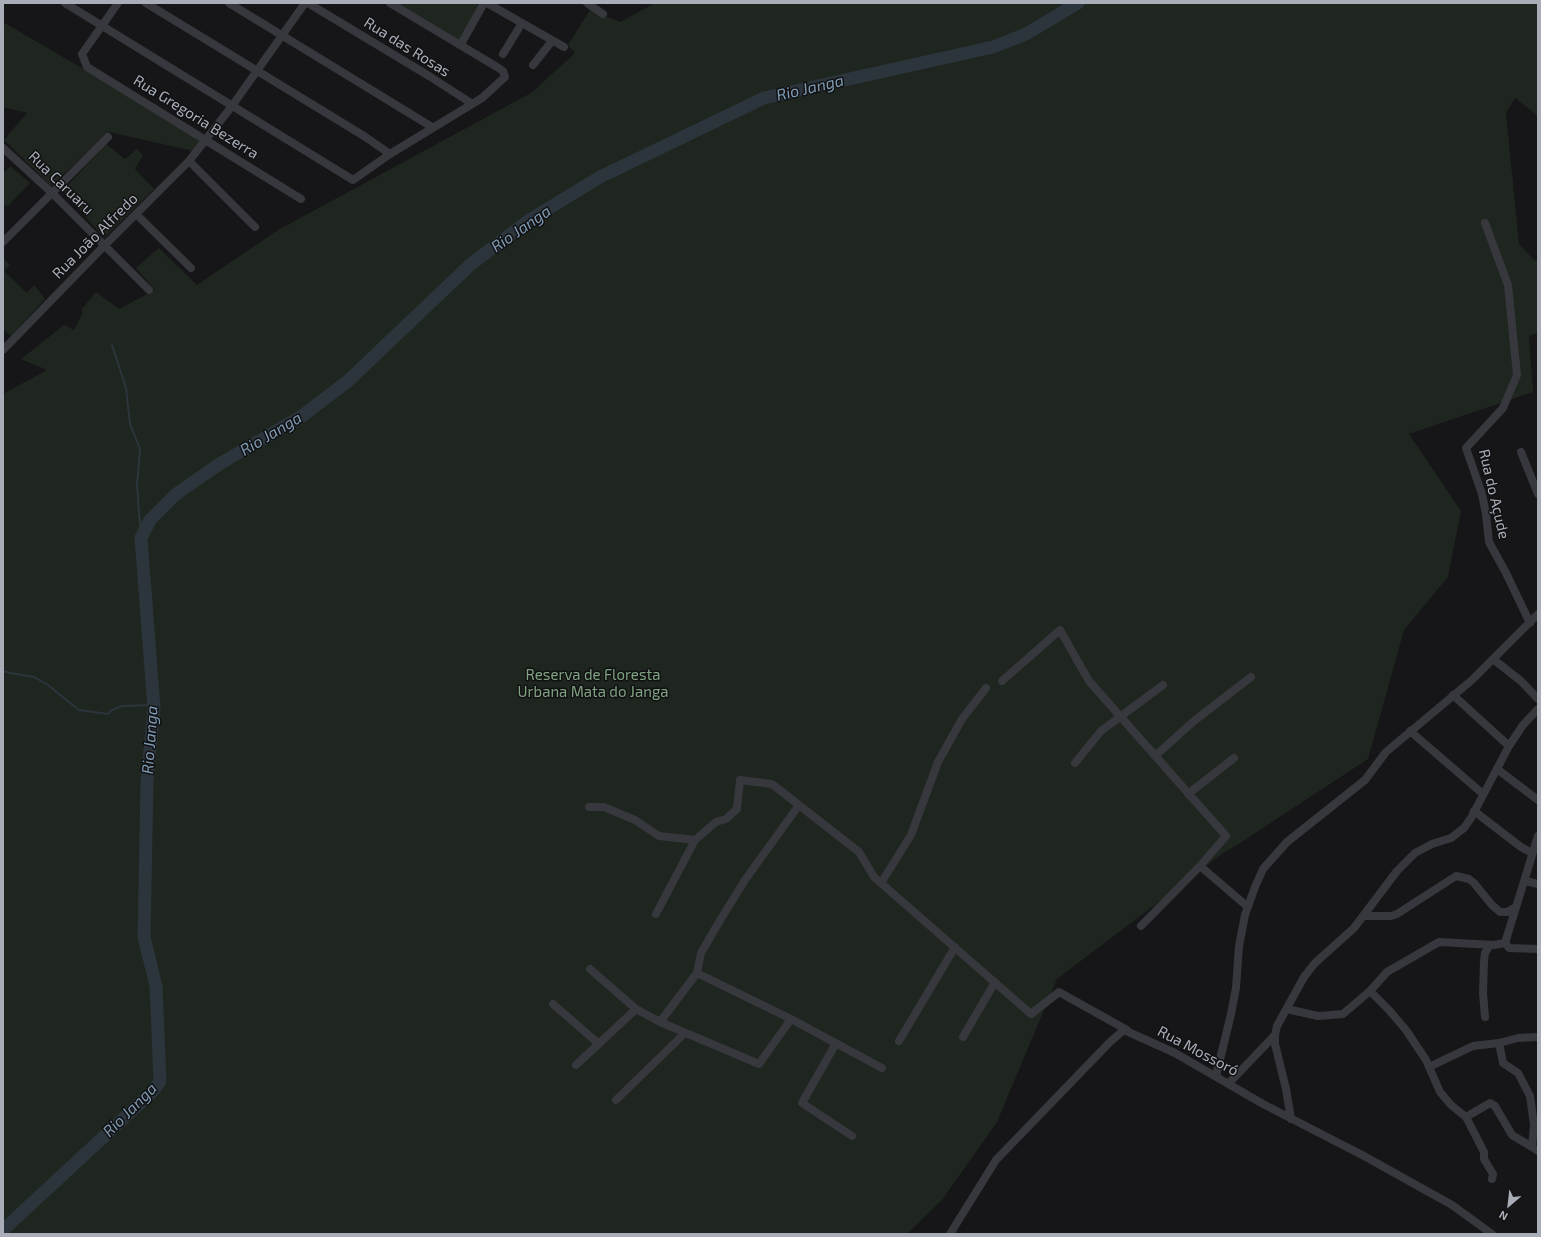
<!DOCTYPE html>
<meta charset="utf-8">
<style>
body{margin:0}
#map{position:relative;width:1541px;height:1237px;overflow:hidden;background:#161618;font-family:"Exo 2",sans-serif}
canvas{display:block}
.frame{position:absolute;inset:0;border:4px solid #a8adb8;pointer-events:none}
.north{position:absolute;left:1489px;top:1185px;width:40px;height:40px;-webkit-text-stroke:3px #111113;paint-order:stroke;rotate:208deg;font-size:11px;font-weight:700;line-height:16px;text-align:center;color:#a8adb8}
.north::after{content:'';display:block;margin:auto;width:14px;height:18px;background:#a8adb8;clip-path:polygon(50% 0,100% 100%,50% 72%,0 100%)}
</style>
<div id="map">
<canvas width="1541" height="1237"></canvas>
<div class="frame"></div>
<div class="north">N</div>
</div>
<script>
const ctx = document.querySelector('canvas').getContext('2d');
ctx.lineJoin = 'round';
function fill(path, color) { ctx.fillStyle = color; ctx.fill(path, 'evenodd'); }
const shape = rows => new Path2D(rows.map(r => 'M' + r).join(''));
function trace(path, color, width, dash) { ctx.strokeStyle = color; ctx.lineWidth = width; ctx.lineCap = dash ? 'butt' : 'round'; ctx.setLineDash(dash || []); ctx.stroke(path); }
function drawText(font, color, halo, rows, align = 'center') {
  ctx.font = font + ' "Exo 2",sans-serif'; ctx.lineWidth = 3; ctx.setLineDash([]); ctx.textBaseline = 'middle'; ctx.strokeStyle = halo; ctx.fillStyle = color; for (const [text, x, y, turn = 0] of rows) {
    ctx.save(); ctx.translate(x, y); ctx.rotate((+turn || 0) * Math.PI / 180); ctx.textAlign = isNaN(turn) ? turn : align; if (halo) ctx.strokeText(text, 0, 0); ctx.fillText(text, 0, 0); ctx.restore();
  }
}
fill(shape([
 [397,3,476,3,478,5,460,40],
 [655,3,1538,3,1538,116,1515,98,1506,113,1519,244,1535,261,1538,260,1538,333,1529,336,1533,392,1409,434,1461,511,1448,577,1404,630,1368,759,1237,845,1226,851,1057,979,997,1122,942,1200,907,1234,3,1234,3,394,47,370,21,359,64,325,74,330,82,314,82,309,96,292,119,309,155,290,136,268,159,248,197,285,278,230,531,93,575,53,568,45,590,10,620,22],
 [3,22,80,67,201,141,193,151,109,132,51,186,4,140,27,113,3,107],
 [106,144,125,159,137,149,143,155,135,169,154,189,104,238,63,190],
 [10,166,30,183,8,206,3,205,3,171,5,172],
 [3,258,10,265,4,271,27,293,34,285,45,299,11,336,3,329]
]), '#1e261f');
trace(shape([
 [112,345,126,388,130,424,140,449,137,485,141,538],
 [3,671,10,673,34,677,48,685,79,710,108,714,112,710,122,706,154,705]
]), '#2c353c', 2);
trace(shape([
 [3,1230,152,1092,160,1081,156,986,144,937,147,782,154,708,141,538,150,520,176,494,221,463,302,416,348,381,471,264,531,219,600,177,764,98,993,47,1026,34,1078,3]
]), '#2c353c', 13);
trace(shape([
 [65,3,353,180,390,154,482,98,505,77,503,71,497,67,390,3],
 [118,3,82,54,87,67,301,199],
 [146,3,364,136,390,154],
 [229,3,432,127],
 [308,3,429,76,471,103],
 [487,3,564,47],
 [587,3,603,14],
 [461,44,484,3],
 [503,54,522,23],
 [533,65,552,41],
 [3,148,51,192,149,290],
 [189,161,255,227],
 [136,214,191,268],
 [1485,223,1508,285,1517,375,1503,408,1466,448,1482,494,1486,514,1489,542,1506,573,1530,623],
 [3,242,108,137],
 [3,350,105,245,189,161,232,106,305,3],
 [1521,452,1538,494],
 [1493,659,1521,681,1538,699],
 [1002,681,1060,630,1089,681,1226,836,1200,866,1248,907],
 [1453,695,1509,746],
 [1410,731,1483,794],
 [1155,756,1194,721,1251,677],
 [1075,763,1101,731,1163,685],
 [1497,769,1538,800],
 [1188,794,1234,758],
 [589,807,604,807,635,820,659,836,695,840,716,822,726,819,737,809,740,780,772,784,859,852,874,877,1031,1014,1059,992,1127,1030],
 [1474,811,1521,847,1532,853],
 [1538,836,1505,943,1509,948,1538,949],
 [1525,881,1538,884],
 [881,883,911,835,938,762,962,719,986,688],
 [656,914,695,840],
 [1363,916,1391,916,1397,914,1456,876,1469,879,1474,883,1492,905,1500,912,1507,912,1516,907],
 [1141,926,1200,866],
 [590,969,636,1009],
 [697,973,791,1019,882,1068],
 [1370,991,1388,1009,1406,1030,1426,1060,1440,1092,1451,1105,1466,1117,1490,1103,1495,1106,1512,1135,1532,1147],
 [553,1004,599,1044],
 [1287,1009,1318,1016,1343,1014,1370,991,1387,972,1439,942,1494,945,1505,943],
 [1485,1017,1483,993,1484,961,1485,953,1490,945],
 [660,1022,697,973,701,953,719,922,745,880,799,805],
 [963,1037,995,982],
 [899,1041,955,947],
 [836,1043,802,1103,852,1136],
 [1499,1043,1503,1063,1518,1073,1530,1096,1534,1125,1532,1147,1538,1151],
 [576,1065,636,1009,660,1022,759,1064,791,1019],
 [1429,1067,1473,1046,1499,1043,1518,1038,1538,1037],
 [1216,1076,1231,1014,1236,988,1239,946,1245,915,1255,887,1263,869,1287,842,1365,780,1386,752,1472,680,1538,614],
 [1229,1083,1275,1035],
 [616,1100,685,1033],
 [1466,1117,1484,1152,1484,1159,1493,1174,1492,1179],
 [1291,1119,1286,1089,1275,1044,1275,1035,1277,1026,1304,977,1315,963,1354,928,1397,871,1415,853,1432,844,1451,838,1464,828,1471,818,1509,746,1523,725,1538,709],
 [950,1234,996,1160,1110,1042,1124,1030,1175,1053,1263,1104,1364,1156,1452,1205,1492,1234]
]), '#37383d', 8);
drawText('15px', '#a8adb8', '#111113', [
 ["Rua das Rosas",407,47,32],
 ["Rua Gregoria Bezerra",196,117,32],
 ["Rua Caruaru",61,183,44],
 ["Rua João Alfredo",95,236,-45],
 ["Rua do Açude",1494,494,77],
 ["Rua Mossoró",1198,1051,28]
]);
drawText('15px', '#7fa381', '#111113', [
 ["Reserva de Floresta",593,675],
 ["Urbana Mata do Janga",593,692]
]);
drawText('italic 16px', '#7f9bb3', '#111113', [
 ["Rio Janga",810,88,-13],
 ["Rio Janga",521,229,-35],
 ["Rio Janga",271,434,-31],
 ["Rio Janga",150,740,-86],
 ["Rio Janga",130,1110,-45]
]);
</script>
